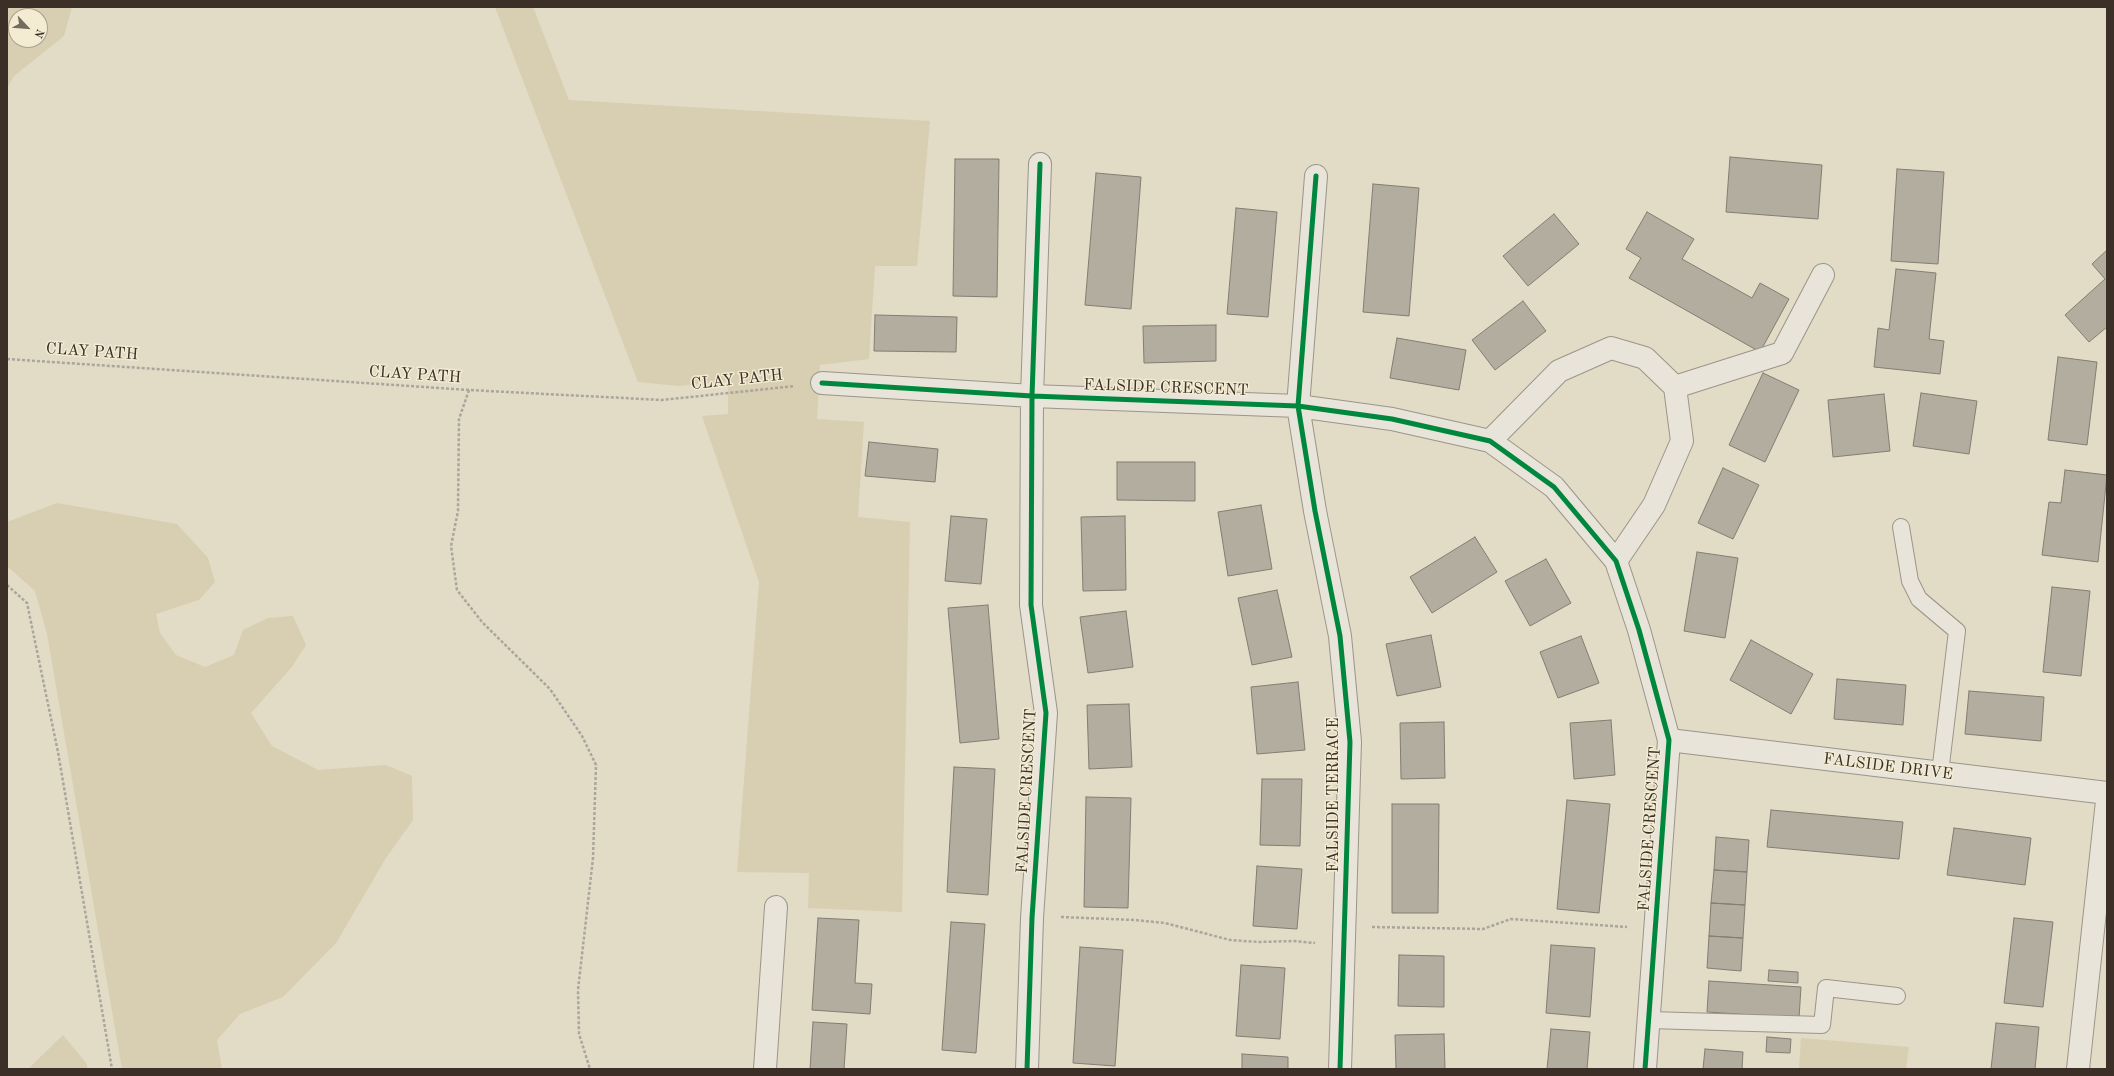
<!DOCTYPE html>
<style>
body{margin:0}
#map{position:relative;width:2114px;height:1076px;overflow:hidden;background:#e2dbc6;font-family:"Old Standard TT",serif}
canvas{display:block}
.frame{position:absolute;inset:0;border:8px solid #3b2f27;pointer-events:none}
.north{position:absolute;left:8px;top:8px;width:40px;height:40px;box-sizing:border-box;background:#f3ecd3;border:1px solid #a9a08e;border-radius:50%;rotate:116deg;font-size:11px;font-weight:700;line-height:16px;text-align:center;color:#3b2f27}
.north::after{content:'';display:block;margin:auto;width:14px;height:18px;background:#756b5f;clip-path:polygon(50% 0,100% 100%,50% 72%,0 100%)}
</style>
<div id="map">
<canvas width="2114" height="1076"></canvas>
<div class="frame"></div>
<div class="north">N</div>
</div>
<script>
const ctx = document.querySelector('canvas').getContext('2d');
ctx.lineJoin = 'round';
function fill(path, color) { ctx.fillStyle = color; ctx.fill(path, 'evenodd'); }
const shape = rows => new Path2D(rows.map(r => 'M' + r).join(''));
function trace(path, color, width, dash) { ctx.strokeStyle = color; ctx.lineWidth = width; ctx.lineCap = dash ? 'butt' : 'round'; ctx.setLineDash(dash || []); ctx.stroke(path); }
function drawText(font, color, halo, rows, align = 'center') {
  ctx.font = font + ' "Old Standard TT",serif'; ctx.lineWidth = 3; ctx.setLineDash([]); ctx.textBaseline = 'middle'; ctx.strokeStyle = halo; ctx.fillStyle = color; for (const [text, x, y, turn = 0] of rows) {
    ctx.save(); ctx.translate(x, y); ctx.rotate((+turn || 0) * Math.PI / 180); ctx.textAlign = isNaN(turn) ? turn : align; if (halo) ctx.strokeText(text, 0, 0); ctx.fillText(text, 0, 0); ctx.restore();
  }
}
fill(shape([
 [7,7,72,7,64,36,14,76,7,88],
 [16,16,40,16,40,40,16,40],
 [495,7,533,7,569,100,930,121,917,266,875,266,869,359,820,365,817,419,864,422,858,517,910,522,902,912,808,908,809,873,737,872,759,582,702,416,728,414,728,381,679,386,638,382],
 [57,503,177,524,208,558,215,582,199,600,156,614,160,633,176,655,205,667,234,655,243,630,268,618,293,616,306,645,291,668,251,713,272,746,318,770,386,765,412,776,413,820,386,858,336,943,283,997,240,1014,217,1040,222,1069,122,1069,47,634,35,591,7,566,7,522],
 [63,1035,87,1064,87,1069,28,1069],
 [1801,1038,1909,1047,1906,1069,1799,1069]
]), '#d8ceb2');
const building = shape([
 [1730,157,1822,165,1818,219,1726,212,1730,157],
 [955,159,999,159,997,297,953,296,955,159],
 [1897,169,1944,172,1938,264,1891,261,1897,169],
 [1096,173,1141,177,1131,309,1085,305,1096,173],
 [1373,184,1419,188,1409,316,1363,312,1373,184],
 [1236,208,1277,212,1268,317,1227,314,1236,208],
 [1647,212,1694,239,1682,259,1752,298,1760,283,1789,299,1760,352,1629,278,1641,258,1626,249,1647,212],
 [1554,214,1579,244,1528,286,1503,256,1554,214],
 [2107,250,2107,327,2089,342,2065,315,2105,279,2092,264,2107,250],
 [1896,269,1936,273,1929,339,1944,341,1940,374,1874,367,1878,328,1889,330,1896,269],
 [1523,301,1546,331,1495,370,1472,340,1523,301],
 [875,315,957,317,956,352,874,351,875,315],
 [1216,325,1216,361,1144,363,1143,326,1216,325],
 [1397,338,1466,350,1459,390,1390,378,1397,338],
 [2058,357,2097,362,2087,445,2048,440,2058,357],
 [1763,373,1799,390,1765,462,1729,445,1763,373],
 [1921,393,1977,401,1969,454,1913,446,1921,393],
 [1884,394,1890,451,1833,457,1828,400,1884,394],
 [869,442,938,449,935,482,865,476,869,442],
 [1117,462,1195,462,1195,501,1117,500,1117,462],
 [1723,468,1759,485,1733,539,1698,523,1723,468],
 [2065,470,2107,475,2098,562,2042,555,2049,502,2061,503,2065,470],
 [1261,505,1272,569,1228,576,1218,512,1261,505],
 [951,516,987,519,981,584,945,581,951,516],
 [1125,516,1126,590,1083,591,1081,517,1125,516],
 [1475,537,1497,572,1432,613,1410,577,1475,537],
 [1697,552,1738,558,1725,638,1684,631,1697,552],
 [1546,559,1571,603,1530,626,1505,581,1546,559],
 [2052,587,2090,591,2081,676,2043,672,2052,587],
 [1277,590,1292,657,1252,665,1238,598,1277,590],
 [988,605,999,739,960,743,948,608,988,605],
 [1126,611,1133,667,1088,673,1080,617,1126,611],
 [1431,635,1441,687,1397,696,1386,644,1431,635],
 [1581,636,1599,683,1558,698,1540,652,1581,636],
 [1751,640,1813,674,1791,714,1730,680,1751,640],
 [1837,679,1906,685,1903,725,1834,719,1837,679],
 [1298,682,1305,750,1257,754,1251,687,1298,682],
 [1969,691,2044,697,2041,741,1965,734,1969,691],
 [1129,704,1132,767,1089,769,1087,705,1129,704],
 [1611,720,1615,775,1574,779,1570,723,1611,720],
 [1444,722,1445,778,1401,779,1400,723,1444,722],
 [954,767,995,769,988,895,947,892,954,767],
 [1262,779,1302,779,1300,846,1260,845,1262,779],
 [1086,797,1131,798,1128,908,1084,907,1086,797],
 [1567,800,1610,804,1599,913,1557,909,1567,800],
 [1392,804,1439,804,1438,913,1392,913,1392,804],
 [1771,810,1903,822,1899,859,1767,847,1771,810],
 [1954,828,2031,838,2025,885,1947,875,1954,828],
 [1716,837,1749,840,1747,872,1714,870,1716,837],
 [1257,866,1302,869,1297,929,1253,926,1257,866],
 [1714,870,1747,872,1745,905,1711,903,1714,870],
 [1711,903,1745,905,1743,938,1709,936,1711,903],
 [818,918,859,920,855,983,872,984,870,1014,812,1010,818,918],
 [2014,918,2053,922,2043,1007,2004,1003,2014,918],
 [951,922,985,924,976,1053,942,1050,951,922],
 [1709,936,1743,938,1741,971,1707,968,1709,936],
 [1551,945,1595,948,1590,1017,1546,1013,1551,945],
 [1080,947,1123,950,1115,1066,1073,1063,1080,947],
 [1399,955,1444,956,1444,1007,1398,1006,1399,955],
 [1241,965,1285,968,1280,1039,1236,1036,1241,965],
 [1769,970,1798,972,1798,983,1768,981,1769,970],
 [1709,981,1801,987,1799,1018,1707,1012,1709,981],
 [813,1022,847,1024,844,1069,810,1069,813,1022],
 [1996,1023,2039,1027,2035,1069,1991,1069,1996,1023],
 [1551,1029,1590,1032,1587,1069,1547,1069,1551,1029],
 [1444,1034,1445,1069,1396,1069,1395,1035,1444,1034],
 [1767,1037,1791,1039,1790,1053,1766,1052,1767,1037],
 [1705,1049,1743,1052,1742,1069,1703,1069,1705,1049],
 [1242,1054,1288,1057,1288,1069,1242,1069,1242,1054]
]);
fill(building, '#b3ada0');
trace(building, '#837d72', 1);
const lane = shape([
 [1901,527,1910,581,1919,599,1957,631,1940,773],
 [1649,1020,1822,1025,1826,988,1897,996]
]);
const street = shape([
 [1316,176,1298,406,1315,511,1340,636,1350,742,1340,1069],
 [822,383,1032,396,1298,406,1392,419,1490,441,1554,487,1616,561,1639,630,1669,740,1645,1069],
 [1675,387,1782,353,1823,275],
 [1490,441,1559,371,1611,348,1645,358,1675,387,1682,441,1654,505,1616,561],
 [1669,740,2107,793],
 [765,1069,776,907],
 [1027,1069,1032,918,1046,713,1031,605,1032,396,1040,164],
 [2078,1069,2107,801]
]);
trace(lane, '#9a9588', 18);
trace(street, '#9a9588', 24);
trace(shape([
 [7,359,469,390,662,400,795,386],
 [469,390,459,419,458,511,451,546,457,590,482,622,550,689,582,736,596,765,593,858,578,990,579,1034,590,1069],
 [7,585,27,603,58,752,112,1069],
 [1061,917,1135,920,1165,923,1230,940,1259,942,1293,941,1315,943],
 [1372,927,1483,929,1511,919,1627,927]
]), '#aaa69e', 2.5, [3, 2]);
trace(lane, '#e8e4da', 16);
trace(street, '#e8e4da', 22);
trace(shape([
 [1316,176,1298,406,1315,511,1340,636,1350,742,1340,1069],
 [822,383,1032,396,1298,406,1392,419,1490,441,1554,487,1616,561,1639,630,1669,740,1645,1069],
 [1027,1069,1032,918,1046,713,1031,605,1032,396,1040,164]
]), '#00873e', 5);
drawText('16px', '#3b2f27', '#f3ecd3', [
 ["CLAY PATH",92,352,4],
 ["CLAY PATH",415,375,4],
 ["CLAY PATH",737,380,-6],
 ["FALSIDE CRESCENT",1166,388,2],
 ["FALSIDE DRIVE",1888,767,7],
 ["FALSIDE CRESCENT",1027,791,-87],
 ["FALSIDE TERRACE",1334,795,-90],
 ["FALSIDE CRESCENT",1650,829,-86]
]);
</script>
